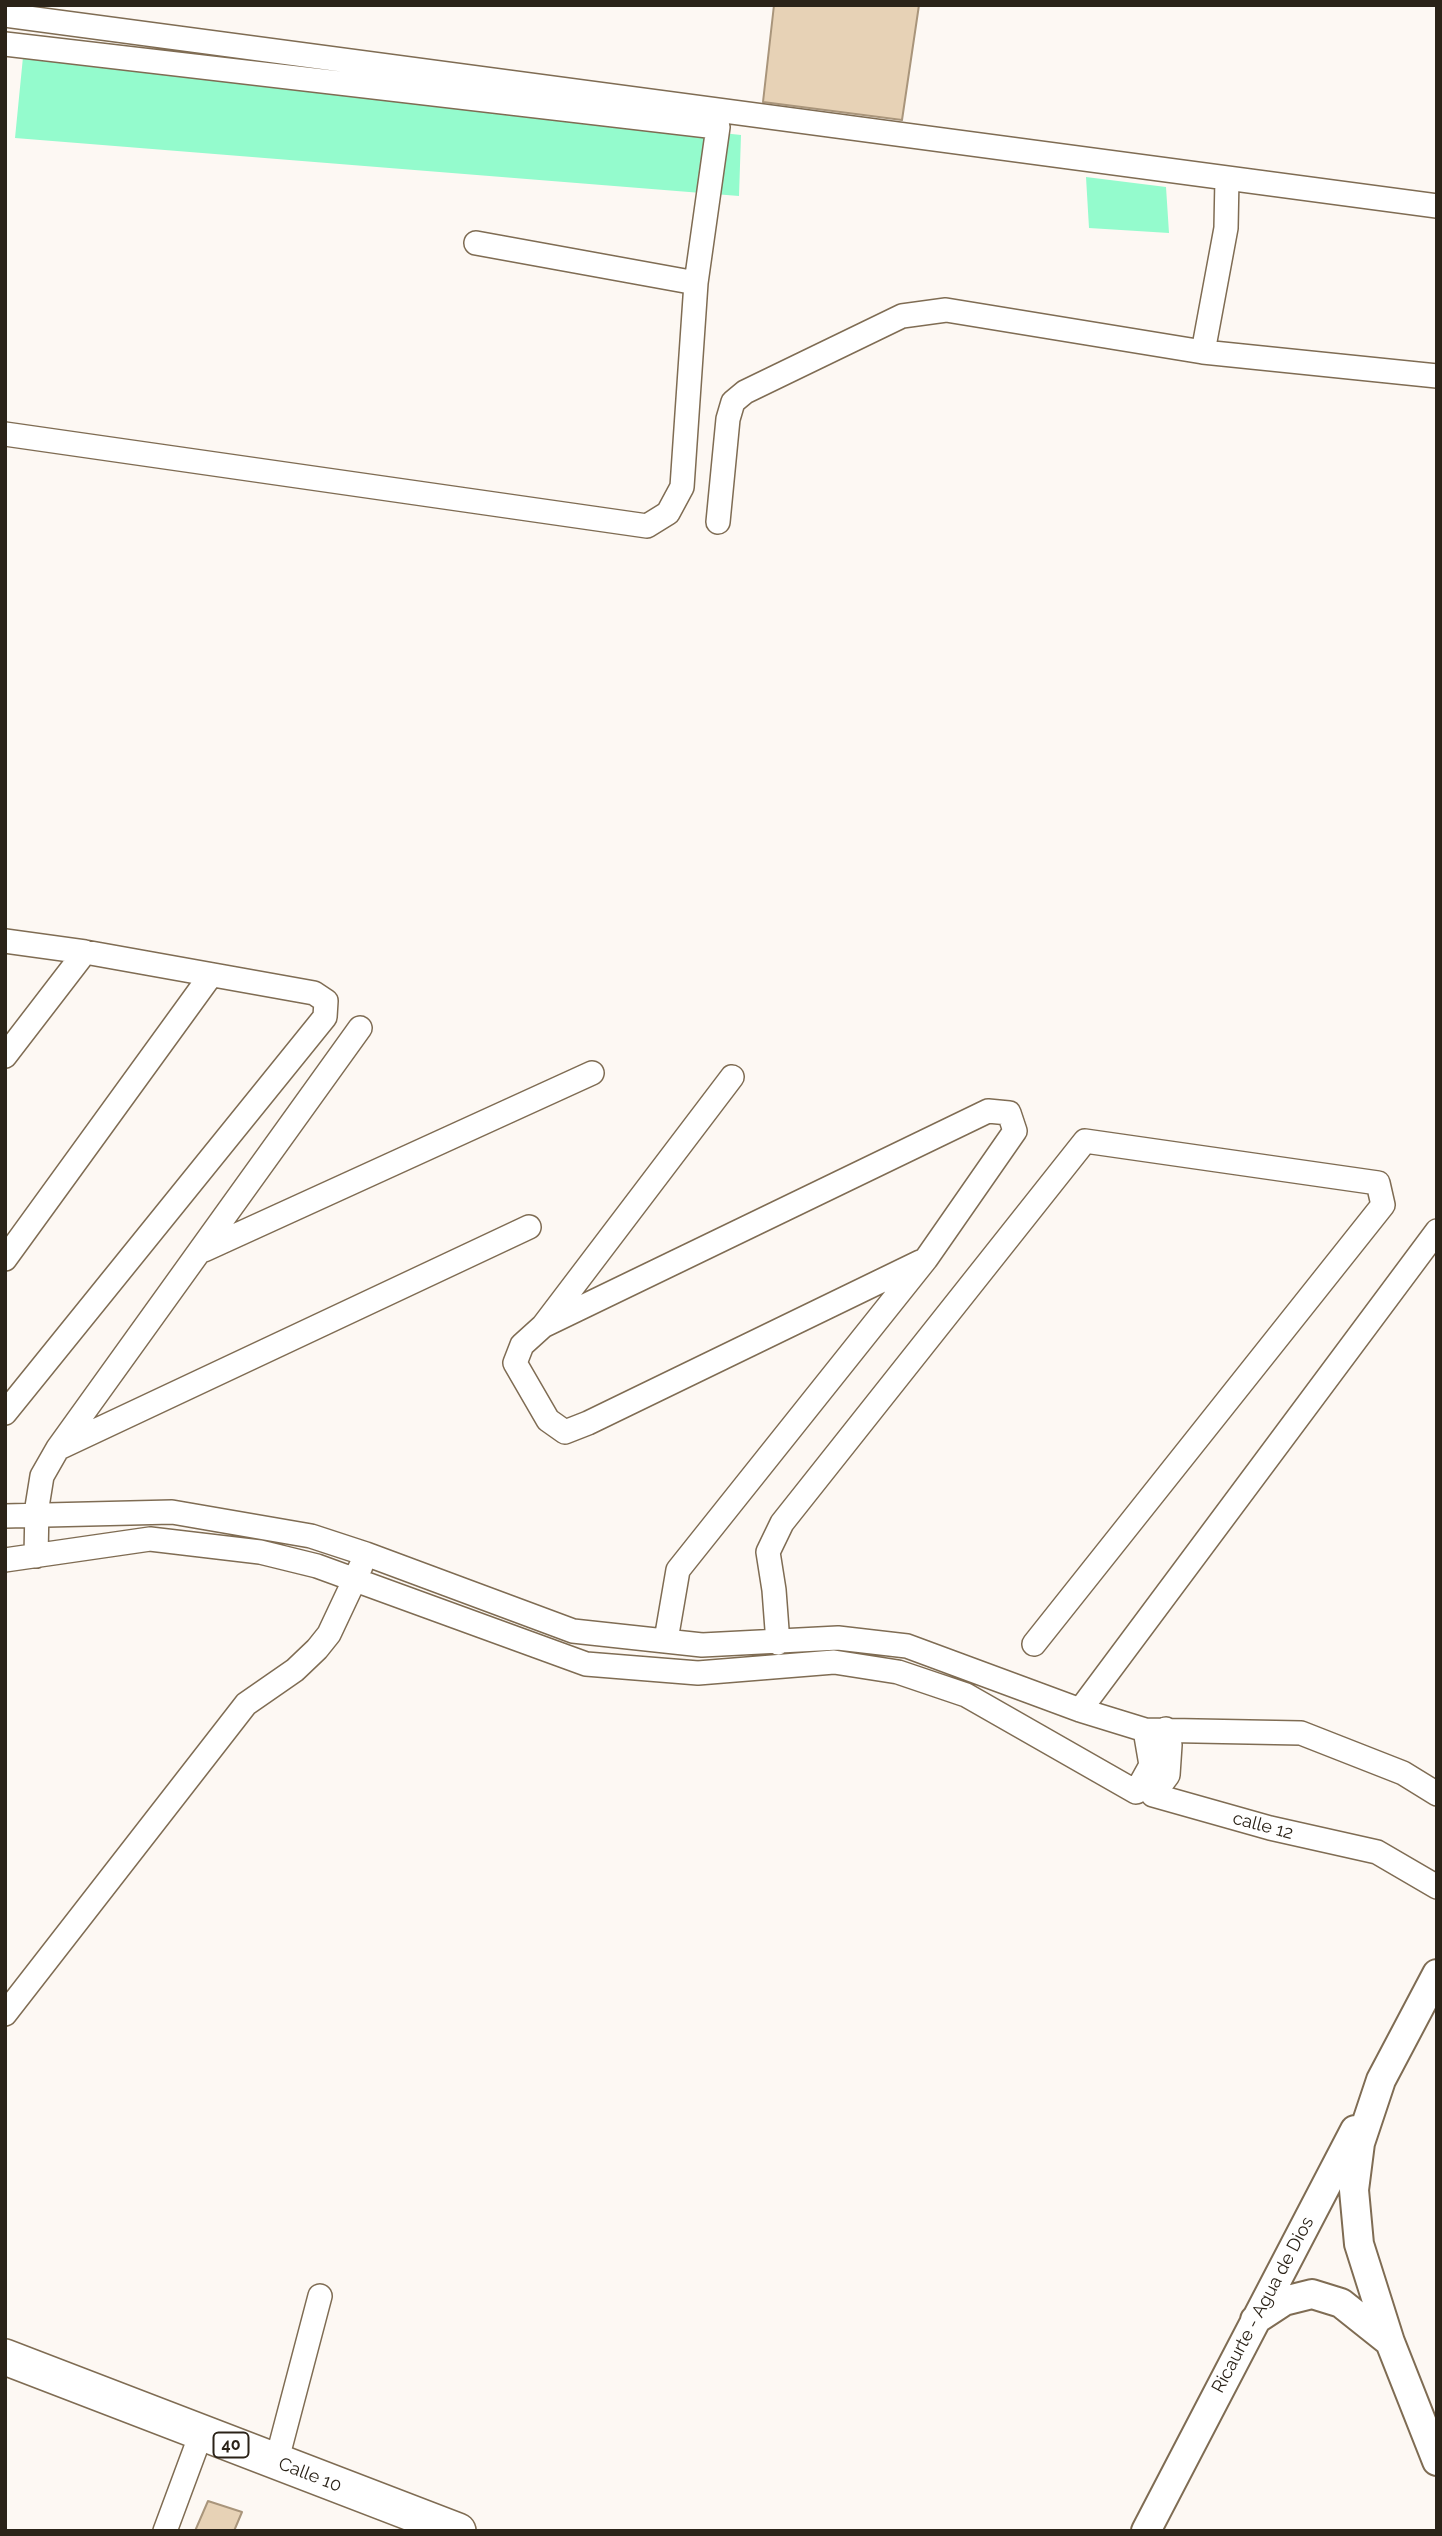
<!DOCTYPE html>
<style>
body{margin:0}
#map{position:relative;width:1442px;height:2536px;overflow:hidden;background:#fdf8f3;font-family:Raleway,sans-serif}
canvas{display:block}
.frame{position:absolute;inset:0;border:7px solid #2b2318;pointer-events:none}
</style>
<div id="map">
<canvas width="1442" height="2536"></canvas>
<div class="frame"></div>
</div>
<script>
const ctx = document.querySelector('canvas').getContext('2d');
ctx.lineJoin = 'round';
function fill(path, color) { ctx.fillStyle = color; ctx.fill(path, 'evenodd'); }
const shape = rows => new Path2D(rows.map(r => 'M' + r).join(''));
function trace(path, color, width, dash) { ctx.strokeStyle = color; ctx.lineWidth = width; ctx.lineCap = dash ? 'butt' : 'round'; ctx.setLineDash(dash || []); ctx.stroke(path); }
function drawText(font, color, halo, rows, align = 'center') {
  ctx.font = font + ' Raleway,sans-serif'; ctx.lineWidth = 6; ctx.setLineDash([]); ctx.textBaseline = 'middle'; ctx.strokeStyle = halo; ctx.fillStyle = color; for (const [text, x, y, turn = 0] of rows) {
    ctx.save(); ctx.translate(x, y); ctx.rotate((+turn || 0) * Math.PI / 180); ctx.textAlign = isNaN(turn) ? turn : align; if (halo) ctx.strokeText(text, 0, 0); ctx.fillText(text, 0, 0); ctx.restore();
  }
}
fill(shape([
 [23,57,741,135,739,196,15,138],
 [1086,177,1166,187,1169,233,1089,228]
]), '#94fbcd');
const building = shape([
 [774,5,919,5,902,120,763,102,774,5],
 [208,2501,242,2512,234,2531,195,2531,208,2501]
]);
fill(building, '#e7d2b6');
trace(building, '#a9957b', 2);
const minor = shape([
 [5,15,1437,206],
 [5,44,708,126],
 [476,243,696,283],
 [1203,352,1437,376],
 [5,434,647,526,668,513,682,487,696,283,718,127],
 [718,522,728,419,733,402,745,392,902,316,946,310,1203,352,1226,228,1227,178],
 [5,941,85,952,314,993,326,1001,325,1017,5,1413],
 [5,1056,85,952],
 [732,1077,543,1326,522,1345,515,1363,548,1420,565,1432,588,1423,920,1262],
 [204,1250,592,1073],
 [5,1259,211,975],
 [543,1326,988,1111,1009,1113,1015,1131,926,1259,678,1570,666,1640],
 [61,1447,529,1227],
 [5,1516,172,1512,311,1536,366,1554,573,1631,702,1645,838,1638,907,1646,1080,1710,1145,1730,1301,1733,1403,1773,1437,1794],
 [36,1556,37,1507,42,1476,58,1448,360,1028],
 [5,1560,150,1539,260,1552,317,1566,586,1664,698,1673,834,1662,898,1672,966,1695,1136,1792,1151,1765,1145,1730],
 [778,1643,774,1590,768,1552,782,1523,1085,1141,1378,1183,1383,1205,1034,1644],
 [1080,1710,1437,1231],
 [1166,1729,1170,1745,1168,1775,1153,1795,1270,1828,1377,1852,1437,1887],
 [5,2014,246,1704,295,1670,317,1649,329,1634,361,1566],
 [276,2463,320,2296],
 [165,2531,201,2434]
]);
const tertiary = shape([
 [1437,1974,1381,2080,1360,2143,1354,2190,1359,2244,1390,2342,1437,2461],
 [1255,2320,1284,2301,1312,2294,1341,2303,1390,2342],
 [1146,2531,1355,2130]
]);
const primary = shape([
 [5,2357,458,2531]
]);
trace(minor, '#7f6c53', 26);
trace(tertiary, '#7f6c53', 32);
trace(primary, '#7f6c53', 38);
trace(minor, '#fff', 23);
trace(tertiary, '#fff', 28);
trace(primary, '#fff', 35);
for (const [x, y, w] of [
 [231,2445,35]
]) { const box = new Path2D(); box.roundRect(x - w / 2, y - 12.5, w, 25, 5); ctx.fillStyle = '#fff'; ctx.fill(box); trace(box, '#2b2318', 2); }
drawText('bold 16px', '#2b2318', null, [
 ["40",231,2445]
]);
drawText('18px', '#2b2318', '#fff', [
 ["calle 12",1263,1826,15],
 ["Ricaurte - Agua de Dios",1263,2305,-62],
 ["Calle 10",310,2475,21]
]);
</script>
